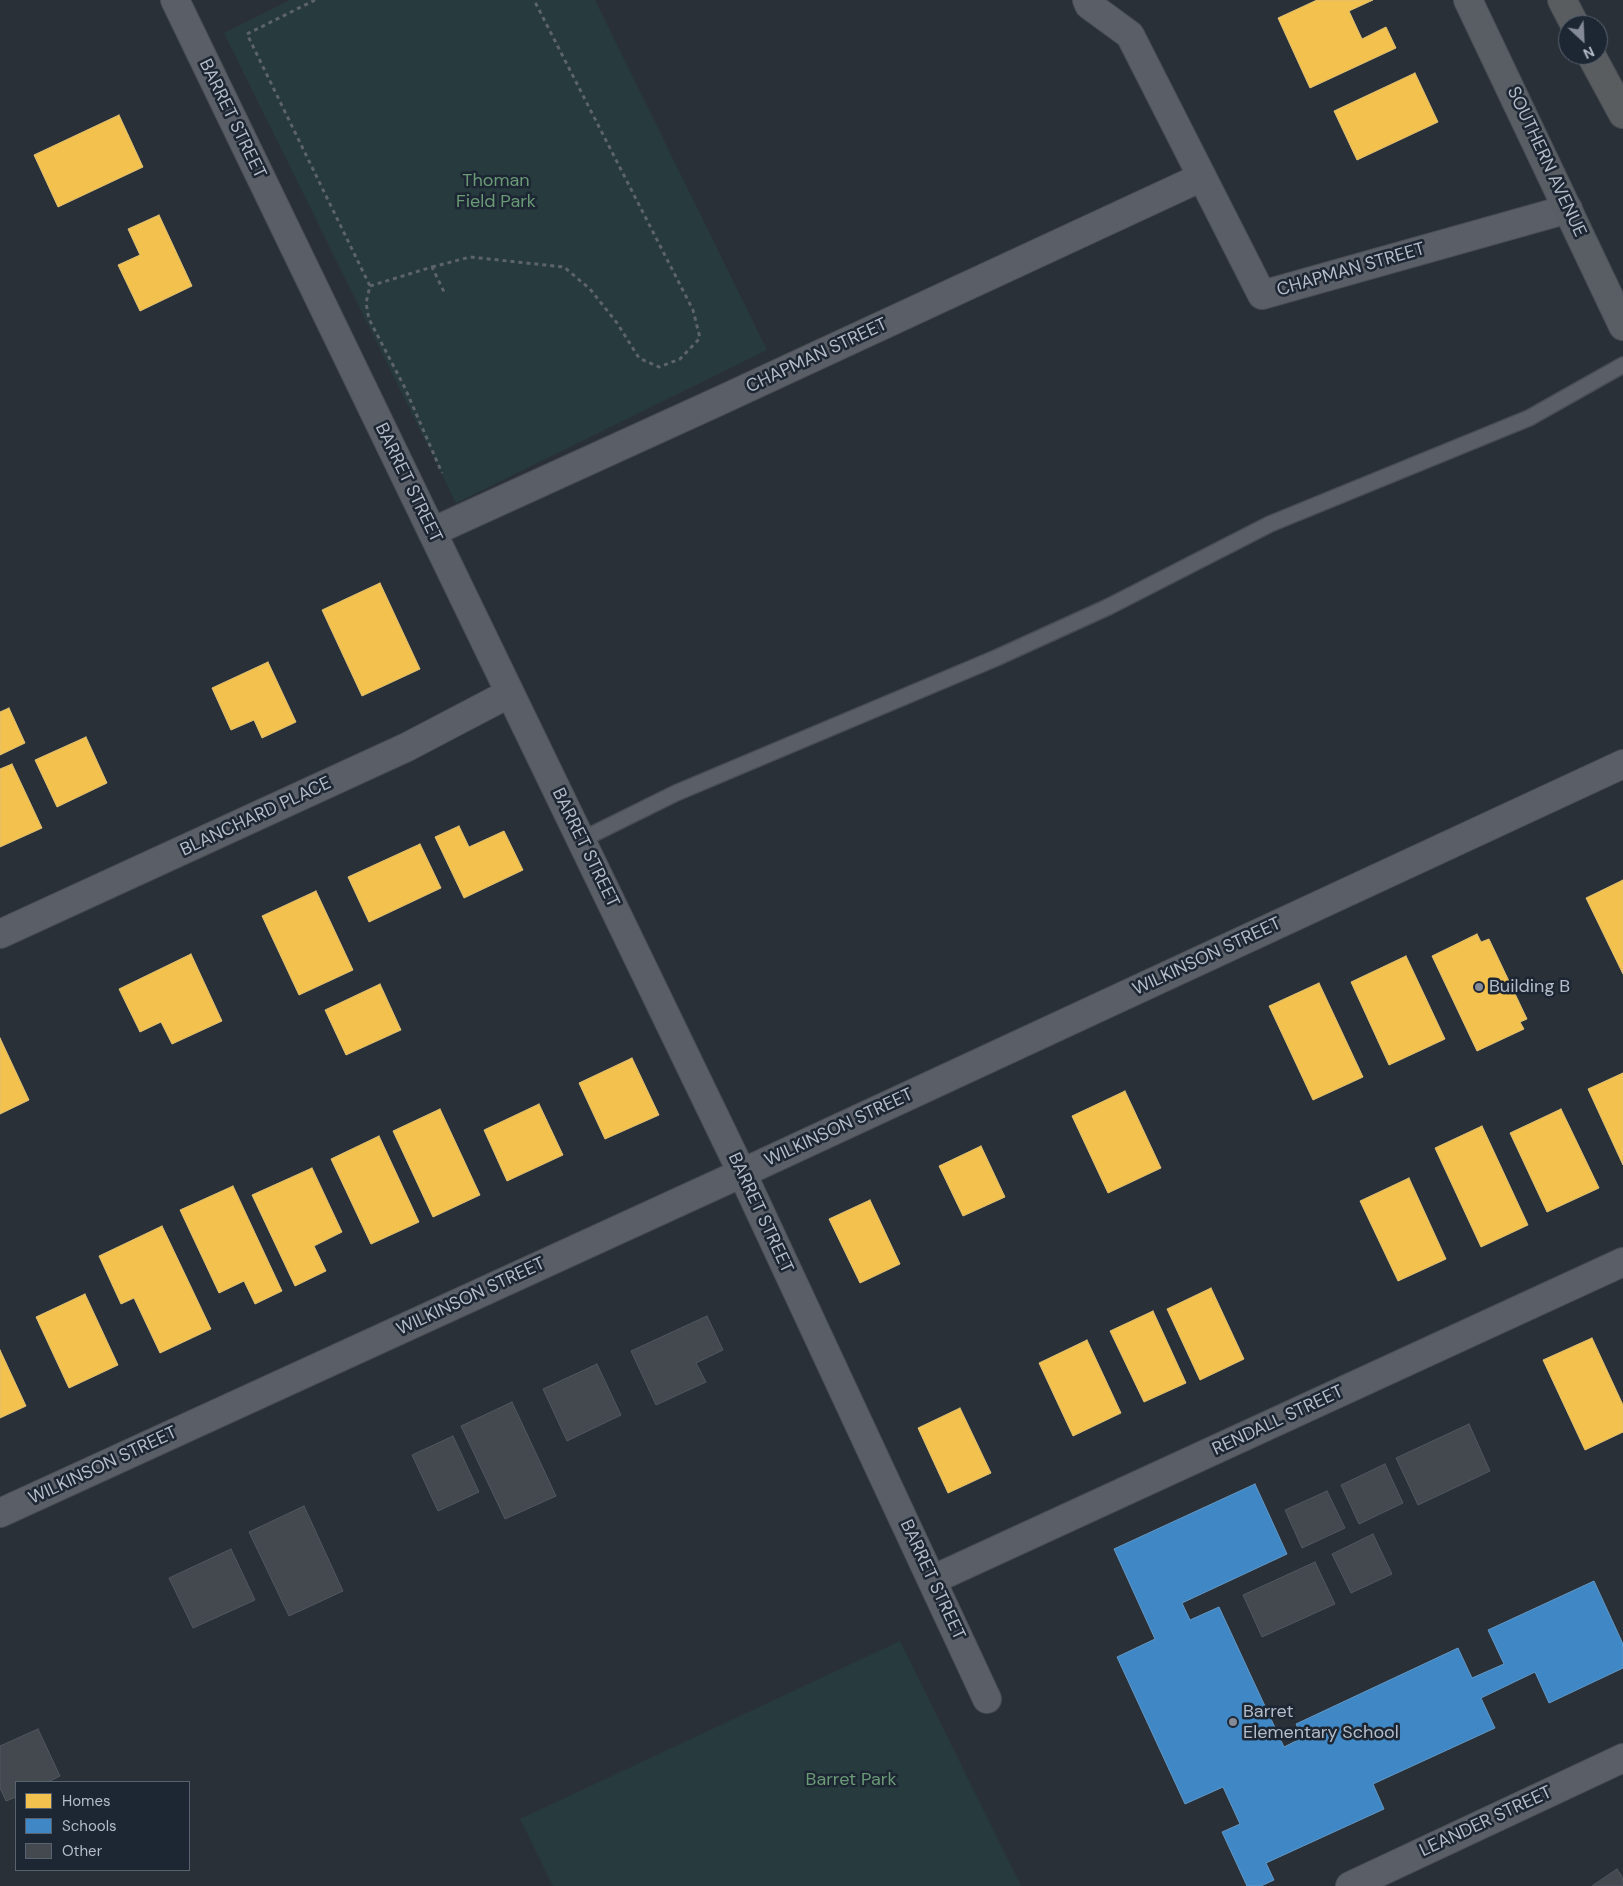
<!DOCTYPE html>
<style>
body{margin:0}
#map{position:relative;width:1623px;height:1886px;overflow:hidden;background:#2a3038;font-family:"DM Sans",sans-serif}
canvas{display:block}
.legend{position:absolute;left:15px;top:1781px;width:175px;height:90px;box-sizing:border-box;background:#1d2633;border:1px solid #59626f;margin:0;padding:6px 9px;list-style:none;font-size:15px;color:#b4bcc9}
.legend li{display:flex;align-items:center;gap:10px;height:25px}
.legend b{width:25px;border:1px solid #59626f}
.north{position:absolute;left:1558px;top:15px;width:50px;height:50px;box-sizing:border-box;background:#1d2633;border:1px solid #59626f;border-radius:50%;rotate:155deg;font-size:14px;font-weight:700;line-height:20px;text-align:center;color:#b4bcc9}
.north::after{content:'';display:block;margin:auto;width:18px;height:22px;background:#848b96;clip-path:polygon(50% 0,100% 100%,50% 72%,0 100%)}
</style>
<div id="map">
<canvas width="1623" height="1886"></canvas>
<ul class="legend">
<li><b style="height:14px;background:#f2c14e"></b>Homes</li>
<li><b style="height:14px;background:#3f88c5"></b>Schools</li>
<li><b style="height:14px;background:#444950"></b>Other</li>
</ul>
<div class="north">N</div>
</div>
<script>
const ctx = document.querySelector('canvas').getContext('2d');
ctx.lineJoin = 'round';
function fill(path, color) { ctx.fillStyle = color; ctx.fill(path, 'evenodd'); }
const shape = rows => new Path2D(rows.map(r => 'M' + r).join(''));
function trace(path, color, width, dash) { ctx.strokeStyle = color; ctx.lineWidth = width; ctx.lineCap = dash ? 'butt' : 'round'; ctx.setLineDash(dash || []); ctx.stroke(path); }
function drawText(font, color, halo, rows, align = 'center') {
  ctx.font = font + ' "DM Sans",sans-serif'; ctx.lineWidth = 5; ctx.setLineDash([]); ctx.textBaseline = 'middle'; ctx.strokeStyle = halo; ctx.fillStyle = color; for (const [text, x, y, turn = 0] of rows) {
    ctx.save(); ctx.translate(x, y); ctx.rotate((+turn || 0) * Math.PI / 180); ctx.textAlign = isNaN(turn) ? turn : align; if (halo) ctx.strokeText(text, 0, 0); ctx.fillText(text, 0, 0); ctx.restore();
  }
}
fill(shape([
 [290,0,595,0,767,350,456,503,224,33],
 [900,1641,1021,1886,553,1886,520,1819]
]), '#273a3e');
const homes = shape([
 [1317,0,1373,0,1349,11,1362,39,1386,27,1396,48,1310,88,1278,18,1317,0],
 [1415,73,1438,122,1357,160,1334,111,1415,73],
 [119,115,143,167,58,207,34,155,119,115],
 [159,215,192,286,140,311,118,265,140,255,128,229,159,215],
 [380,583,420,669,362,696,322,610,380,583],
 [268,662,296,722,262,738,254,720,231,730,212,688,268,662],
 [9,708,25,743,0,755,0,712,9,708],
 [86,737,107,783,57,807,35,760,86,737],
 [12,764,42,828,0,847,0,769,12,764],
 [459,826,469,847,504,831,523,870,464,898,435,837,459,826],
 [420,844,441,888,369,922,348,877,420,844],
 [1623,880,1623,974,1586,898,1623,880],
 [316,891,353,970,299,995,262,916,316,891],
 [1477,934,1481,942,1489,939,1527,1019,1520,1022,1524,1029,1477,1051,1432,956,1477,934],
 [191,954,222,1021,172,1044,161,1022,140,1032,119,989,191,954],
 [1406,956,1445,1039,1389,1065,1351,982,1406,956],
 [1319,983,1363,1077,1313,1100,1269,1006,1319,983],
 [380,984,401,1030,346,1055,325,1010,380,984],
 [0,1038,29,1100,0,1114,0,1038],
 [632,1058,659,1115,605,1139,579,1083,632,1058],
 [1623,1073,1623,1165,1588,1089,1623,1073],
 [1125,1091,1161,1168,1108,1193,1072,1116,1125,1091],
 [539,1104,563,1155,507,1181,484,1130,539,1104],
 [440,1109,480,1195,433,1217,393,1131,440,1109],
 [1561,1109,1599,1188,1547,1212,1510,1133,1561,1109],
 [1482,1126,1528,1225,1481,1247,1435,1148,1482,1126],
 [379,1136,419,1222,371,1244,331,1159,379,1136],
 [981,1146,1005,1197,963,1216,939,1166,981,1146],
 [312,1168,342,1232,314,1246,326,1271,295,1286,252,1195,312,1168],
 [1409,1178,1446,1259,1398,1281,1360,1201,1409,1178],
 [233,1186,282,1291,255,1304,244,1281,219,1293,180,1210,233,1186],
 [870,1200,900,1264,860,1283,829,1219,870,1200],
 [162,1226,211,1329,160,1353,134,1298,121,1304,99,1256,162,1226],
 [1211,1288,1244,1359,1200,1380,1167,1309,1211,1288],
 [85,1294,118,1365,69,1388,36,1317,85,1294],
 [1153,1311,1186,1383,1144,1402,1110,1331,1153,1311],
 [1592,1338,1623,1405,1623,1432,1585,1450,1543,1360,1592,1338],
 [1087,1340,1121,1413,1073,1436,1039,1363,1087,1340],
 [0,1350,26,1406,0,1418,0,1350],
 [960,1408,991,1473,948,1493,918,1428,960,1408]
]);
fill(homes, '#f2c14e');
trace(homes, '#dfc073', 1);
const schools = shape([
 [1255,1484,1287,1554,1182,1603,1190,1620,1219,1607,1284,1747,1302,1738,1296,1724,1458,1648,1472,1678,1504,1664,1488,1630,1594,1581,1623,1644,1623,1668,1549,1703,1535,1672,1481,1698,1495,1728,1373,1784,1384,1809,1266,1863,1274,1880,1261,1886,1247,1886,1222,1832,1240,1824,1223,1787,1185,1804,1117,1657,1155,1639,1114,1549,1255,1484]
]);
fill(schools, '#3f88c5');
trace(schools, '#6298c6', 1);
const building = shape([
 [707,1316,723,1350,696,1363,706,1382,656,1405,631,1351,707,1316],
 [597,1364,621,1415,567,1441,543,1389,597,1364],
 [512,1402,556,1496,505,1519,461,1426,512,1402],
 [1469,1424,1490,1471,1418,1505,1396,1458,1469,1424],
 [453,1436,479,1492,438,1511,412,1455,453,1436],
 [1385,1464,1403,1503,1359,1524,1341,1485,1385,1464],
 [1327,1491,1345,1528,1302,1548,1285,1510,1327,1491],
 [304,1506,343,1591,289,1616,249,1532,304,1506],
 [1373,1534,1392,1574,1351,1593,1332,1554,1373,1534],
 [231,1549,255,1600,193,1628,169,1578,231,1549],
 [1315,1562,1335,1604,1262,1637,1243,1595,1315,1562],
 [38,1729,60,1776,48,1782,16,1782,16,1797,6,1801,0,1788,0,1746,38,1729],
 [1617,1869,1623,1878,1623,1886,1592,1886,1617,1869]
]);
fill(building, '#444950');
trace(building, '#52575f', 1);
const lane = shape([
 [581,840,676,793,996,658,1108,607,1270,524,1529,418,1623,365]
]);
const street = shape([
 [175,0,742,1173,987,1699],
 [1087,0,1089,5,1130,35,1262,295,1568,209],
 [432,532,717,402,1202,177],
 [0,934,407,747,510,693],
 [0,1513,742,1173,1623,764],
 [932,1580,1623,1262],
 [1350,1886,1623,1758]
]);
const secondary = shape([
 [1468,0,1623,326]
]);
const highway = shape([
 [1562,0,1575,25],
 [1591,55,1623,114]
]);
trace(lane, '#484c53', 18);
trace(street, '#484c53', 30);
trace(secondary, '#484c53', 30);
trace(highway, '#474c53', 30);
trace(shape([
 [315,0,247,34,370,286,366,303,369,319,405,388,442,473],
 [432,267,470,257,564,267,590,289,617,323,639,358,659,367,680,359,700,338,693,310,534,0],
 [370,286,432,267,445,294]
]), '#5d636a', 3, [4, 4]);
trace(lane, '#5a5e66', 15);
trace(street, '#5a5e66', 28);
trace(secondary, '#595d64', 28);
trace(highway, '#5a5d60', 28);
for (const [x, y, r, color] of [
 [1479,987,5,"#848b96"],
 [1233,1722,5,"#848b96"]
]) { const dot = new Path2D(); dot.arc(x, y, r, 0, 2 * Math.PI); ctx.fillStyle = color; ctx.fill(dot); trace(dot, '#1d2633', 2); }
drawText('18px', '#b4bcc9', '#1d2633', [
 ["BARRET STREET",232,119,64],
 ["SOUTHERN AVENUE",1546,162,65],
 ["CHAPMAN STREET",1351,270,-16],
 ["CHAPMAN STREET",817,356,-25],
 ["BARRET STREET",408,483,64],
 ["BLANCHARD PLACE",256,817,-25],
 ["BARRET STREET",585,848,64],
 ["WILKINSON STREET",1207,957,-25],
 ["WILKINSON STREET",839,1128,-25],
 ["BARRET STREET",760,1213,65],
 ["WILKINSON STREET",471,1297,-25],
 ["RENDALL STREET",1278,1421,-25],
 ["WILKINSON STREET",103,1466,-25],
 ["BARRET STREET",932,1580,65],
 ["LEANDER STREET",1486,1822,-25]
]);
drawText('18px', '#6b9a76', '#1d2633', [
 ["Thoman",496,181],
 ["Field Park",496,202],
 ["Barret Park",851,1780]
]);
drawText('18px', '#b4bcc9', '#1d2633', [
 ["Building B",1489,987],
 ["Barret",1243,1712],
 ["Elementary School",1243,1733]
], 'left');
</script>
